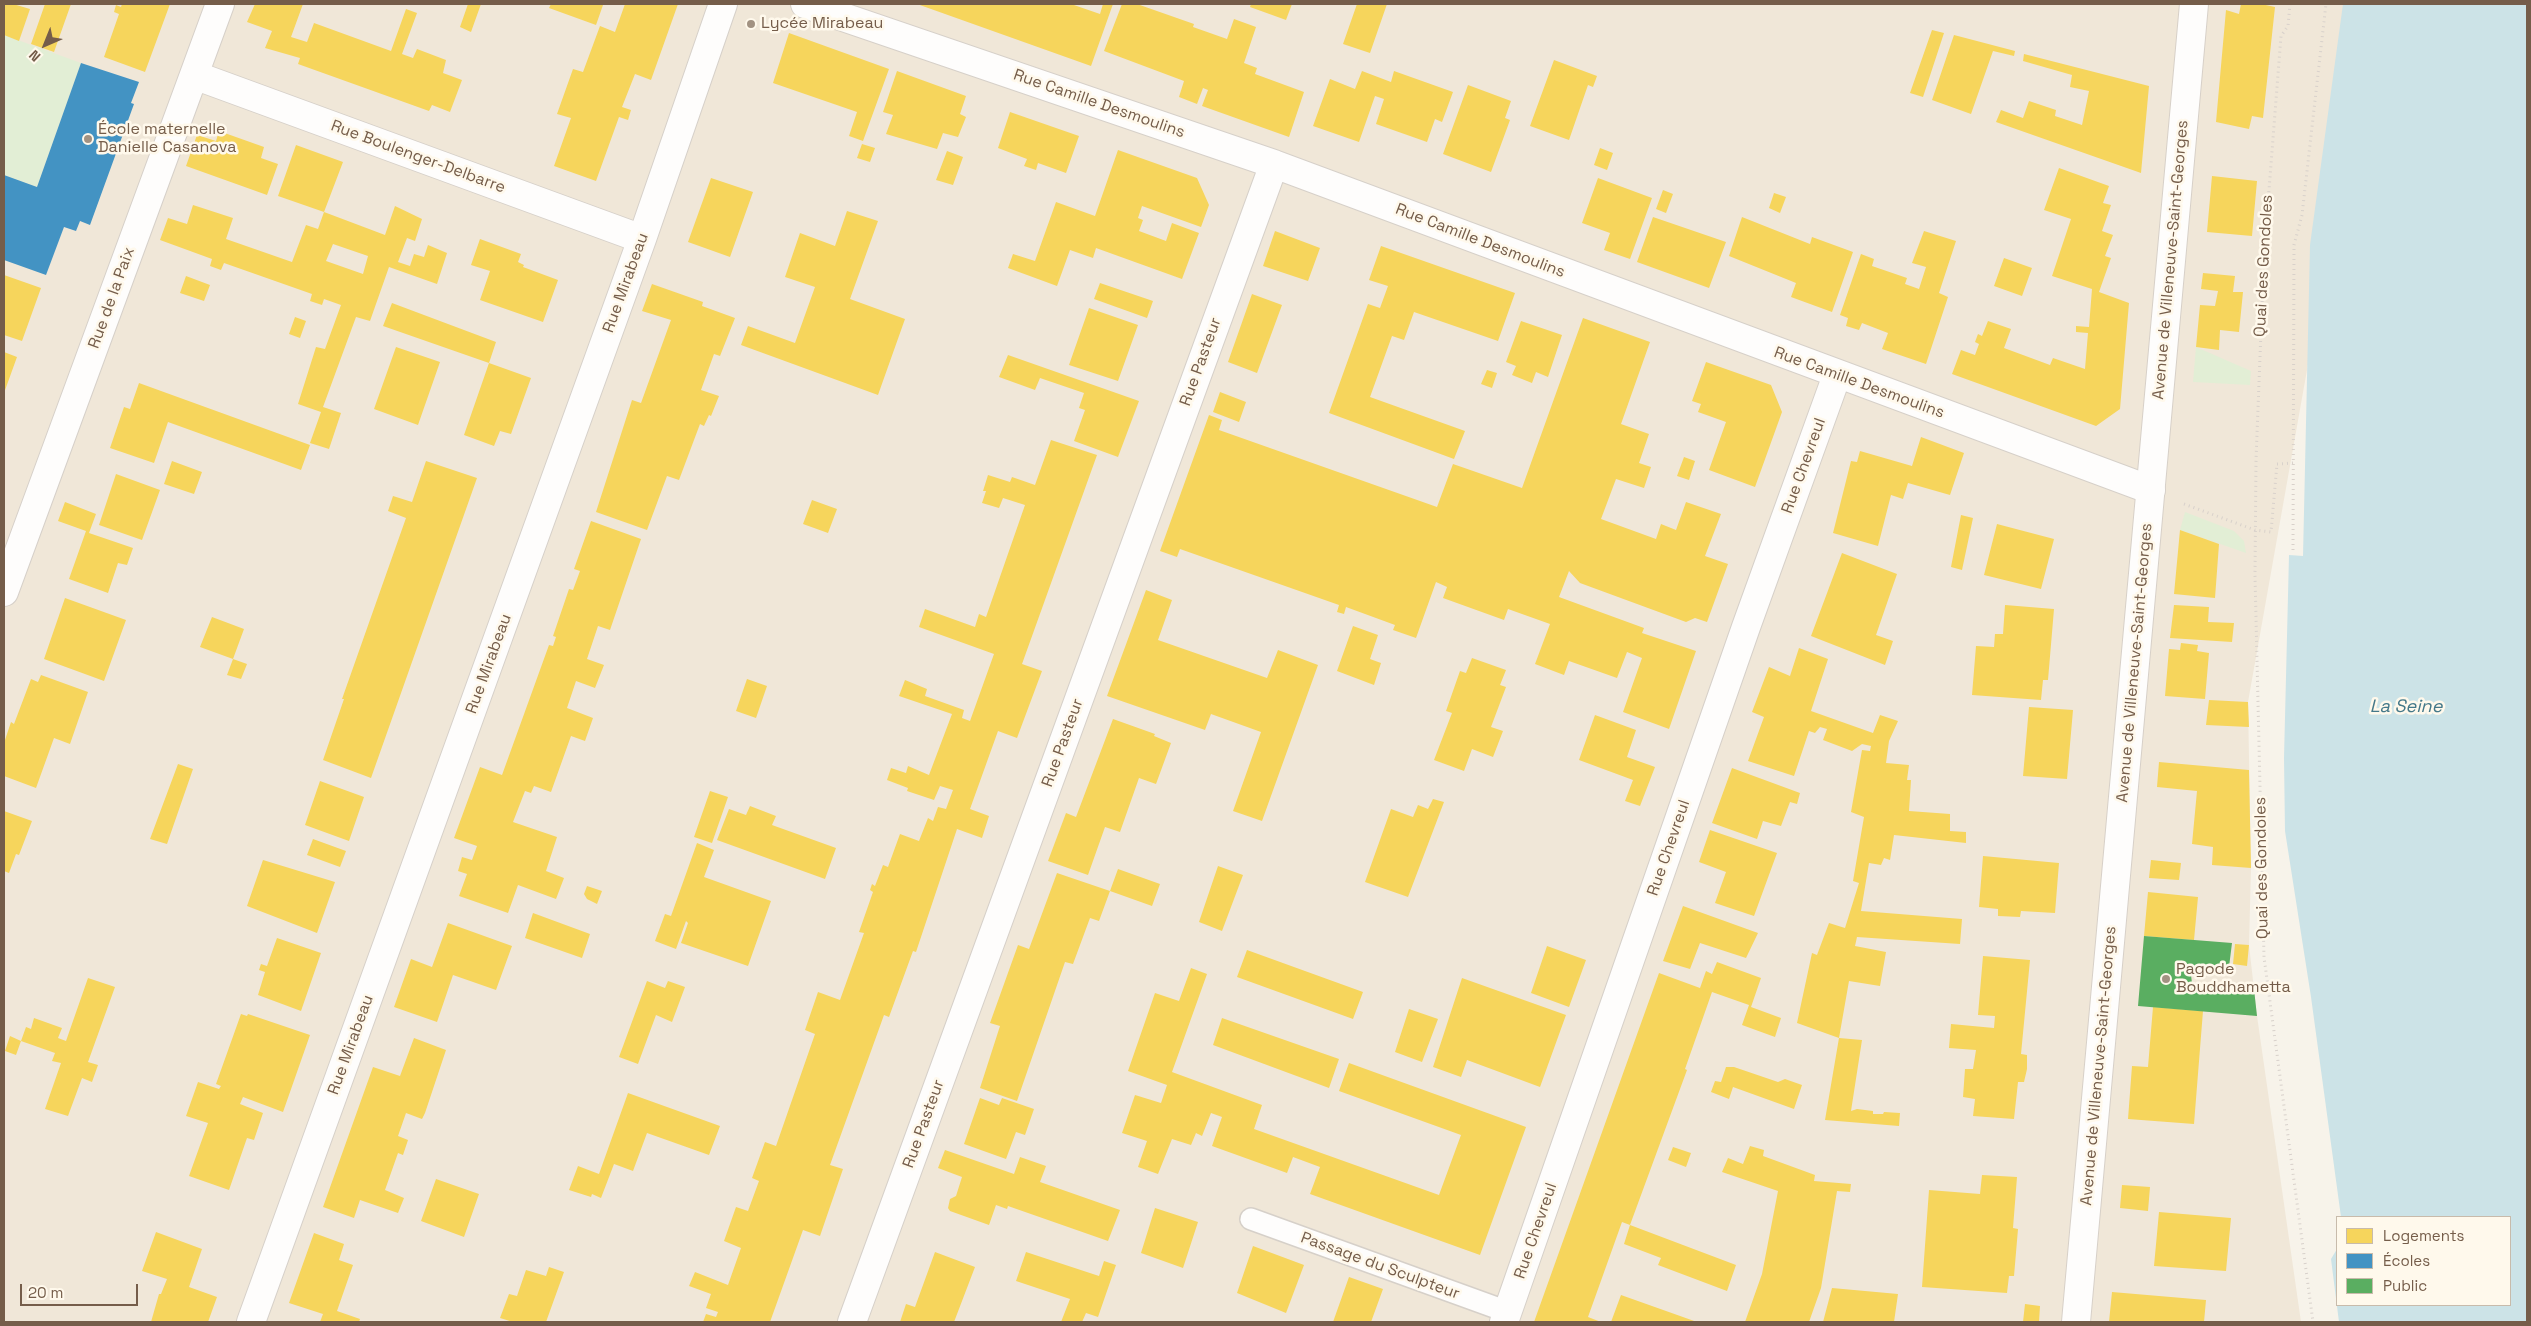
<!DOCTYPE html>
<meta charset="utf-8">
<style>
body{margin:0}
#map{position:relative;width:2531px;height:1326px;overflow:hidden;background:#f7f3ea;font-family:"Space Grotesk",sans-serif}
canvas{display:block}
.frame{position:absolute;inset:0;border:5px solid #755d4a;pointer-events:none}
.legend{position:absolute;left:2336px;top:1216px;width:175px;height:90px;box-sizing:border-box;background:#fff9ec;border:1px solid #c8bbab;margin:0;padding:6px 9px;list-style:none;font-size:15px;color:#755d4a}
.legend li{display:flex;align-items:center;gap:10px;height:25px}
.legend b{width:25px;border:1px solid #c8bbab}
.north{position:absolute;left:20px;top:20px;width:50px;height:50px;-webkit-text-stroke:4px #fff9ec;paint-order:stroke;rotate:224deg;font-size:14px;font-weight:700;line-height:20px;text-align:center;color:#755d4a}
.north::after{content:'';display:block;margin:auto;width:18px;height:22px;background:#755d4a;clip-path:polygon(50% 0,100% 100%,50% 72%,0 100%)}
.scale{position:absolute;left:20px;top:1284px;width:118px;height:22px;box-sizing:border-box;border:2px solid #755d4a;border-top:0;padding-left:6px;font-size:15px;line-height:18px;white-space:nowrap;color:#755d4a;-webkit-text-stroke:4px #fff9ec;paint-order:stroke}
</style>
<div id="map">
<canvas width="2531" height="1326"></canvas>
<div class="frame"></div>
<ul class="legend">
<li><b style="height:14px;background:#f6d55c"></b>Logements</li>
<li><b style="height:14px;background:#4393c3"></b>Écoles</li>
<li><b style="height:14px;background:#5aae61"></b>Public</li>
</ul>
<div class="north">N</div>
<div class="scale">20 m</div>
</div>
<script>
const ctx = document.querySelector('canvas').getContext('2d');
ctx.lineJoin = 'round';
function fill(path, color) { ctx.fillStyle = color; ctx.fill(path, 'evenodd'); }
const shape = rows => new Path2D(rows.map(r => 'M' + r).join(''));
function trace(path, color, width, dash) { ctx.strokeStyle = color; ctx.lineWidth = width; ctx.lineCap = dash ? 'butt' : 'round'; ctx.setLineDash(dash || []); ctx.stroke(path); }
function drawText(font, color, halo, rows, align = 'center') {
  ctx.font = font + ' "Space Grotesk",sans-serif'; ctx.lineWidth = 5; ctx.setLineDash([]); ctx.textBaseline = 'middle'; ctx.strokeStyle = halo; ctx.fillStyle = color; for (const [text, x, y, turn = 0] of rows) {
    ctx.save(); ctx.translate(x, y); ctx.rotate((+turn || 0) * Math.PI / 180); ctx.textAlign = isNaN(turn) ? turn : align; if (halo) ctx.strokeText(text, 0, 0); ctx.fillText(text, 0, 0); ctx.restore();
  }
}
fill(shape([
 [4,4,2372,4,2248,702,2251,868,2249,945,2257,1016,2301,1322,4,1322]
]), '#f0e7d8');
fill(shape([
 [4,35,81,63,37,187,4,175],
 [2196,347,2251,371,2250,385,2193,382],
 [2185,512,2234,531,2244,541,2246,553,2180,530]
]), '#e2eed5');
fill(shape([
 [2343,4,2527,4,2527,1322,2339,1322,2331,1259,2337,1249,2337,1305,2510,1305,2510,1217,2341,1217,2311,997,2285,831,2284,758,2289,555,2303,556,2310,245]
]), '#cce3e7');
fill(shape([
 [4,4,13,4,30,9,19,41,4,35],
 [45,4,71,4,54,52,31,44],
 [122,4,170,4,145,72,104,57,119,14,114,12,116,5,121,7],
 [255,4,303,4,291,37,307,42,314,23,391,51,406,9,417,13,402,54,413,58,417,49,446,60,443,73,462,80,450,112,432,105,429,111,298,64,300,58,265,48,272,31,247,22],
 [468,4,481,4,471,32,460,27],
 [551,4,600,4,603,5,596,25,549,8],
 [625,4,678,4,651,80,635,74,622,107,631,110,628,120,619,117,596,181,554,166,571,118,557,114,573,69,583,72,600,26,615,32],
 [917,4,1071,4,1100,14,1103,4,1113,4,1091,66],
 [1122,4,1137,4,1194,24,1193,27,1227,39,1234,19,1256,27,1244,63,1257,68,1255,74,1304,92,1289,137,1202,106,1208,90,1203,88,1197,104,1179,97,1184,81,1104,51],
 [1251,4,1292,4,1286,20,1250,7],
 [1357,4,1387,4,1370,53,1343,44],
 [2241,4,2261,4,2275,7,2263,118,2252,116,2249,129,2216,122,2226,10,2239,14],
 [1932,30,1944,33,1923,97,1910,93],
 [789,33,889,69,863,141,849,136,857,112,773,83],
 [1954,35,2015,51,2014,56,1993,51,1971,114,1932,100],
 [2024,54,2149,86,2141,173,1996,122,2001,110,2023,118,2029,101,2056,110,2055,116,2082,125,2089,91,2070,87,2072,75,2023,61],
 [1554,60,1597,76,1593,87,1588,85,1569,140,1530,126],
 [897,71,966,96,960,114,966,117,958,137,943,133,937,149,886,134,893,115,883,112],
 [1362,71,1391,82,1394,71,1453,92,1442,122,1435,119,1427,142,1376,124,1384,99,1375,96,1359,142,1313,126,1330,79,1355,89],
 [1468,85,1511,101,1505,118,1510,120,1491,172,1443,154],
 [1010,112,1079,136,1066,173,1038,163,1036,170,1024,166,1027,159,998,148],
 [219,131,264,147,261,158,278,164,267,195,186,166,197,135,216,141],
 [862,144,875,148,870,162,857,158],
 [296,145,343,162,324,212,278,196],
 [1600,148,1613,153,1607,170,1594,165],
 [1118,150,1197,178,1209,205,1201,227,1142,206,1138,218,1143,220,1139,231,1166,241,1172,223,1199,233,1182,279,1096,248,1093,258,1070,250,1057,286,1008,268,1013,254,1035,261,1056,202,1095,216],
 [947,151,963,157,953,185,936,180],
 [2059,168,2109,186,2103,203,2111,205,2102,231,2113,235,2105,256,2111,258,2099,292,2129,303,2120,409,2096,426,1952,374,1961,350,1975,355,1979,344,1975,342,1978,334,1982,336,1988,321,2011,329,2004,348,2050,365,2053,358,2085,369,2088,333,2076,332,2076,326,2089,327,2092,289,2052,276,2071,219,2044,210],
 [2212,176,2257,181,2252,236,2207,232],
 [711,178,753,192,730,257,688,242],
 [1598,178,1652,198,1630,259,1604,250,1610,233,1582,223],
 [1663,190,1673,194,1666,213,1656,209],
 [1774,193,1786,197,1780,213,1769,208],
 [193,205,233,218,226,239,292,262,306,225,318,229,324,212,385,235,395,206,422,219,415,241,407,238,398,262,410,266,414,254,424,257,428,245,447,253,437,284,389,267,370,321,356,317,323,407,341,413,329,449,310,443,321,412,298,404,316,347,325,349,341,305,324,299,322,305,310,301,312,294,224,263,221,270,210,266,212,259,160,240,168,218,187,224],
 [333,244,368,256,363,274,326,261],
 [847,211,878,221,850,299,905,319,878,395,741,345,748,326,795,343,815,287,785,277,800,233,835,246],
 [1653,217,1726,242,1709,288,1637,262],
 [1742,217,1810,244,1812,237,1853,252,1832,312,1791,297,1796,283,1729,256],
 [1275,231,1320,248,1308,281,1263,266],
 [1924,231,1956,241,1939,293,1948,297,1926,364,1882,349,1888,333,1862,323,1859,330,1846,326,1848,318,1840,315,1861,254,1874,259,1872,266,1907,278,1905,284,1919,289,1926,267,1912,263],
 [480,239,521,254,518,262,524,265,523,267,558,280,543,322,480,300,490,271,471,265],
 [1381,246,1515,293,1498,341,1414,312,1404,340,1392,336,1370,397,1465,431,1454,459,1329,413,1368,304,1380,308,1388,286,1369,280],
 [2004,258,2032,268,2022,296,1994,286],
 [2203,273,2235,276,2233,292,2243,292,2239,332,2220,330,2219,350,2196,347,2200,305,2215,306,2218,291,2201,289],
 [4,275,41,288,22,341,4,335],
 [186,276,210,285,204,301,180,293],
 [1100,283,1153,301,1147,318,1094,299],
 [652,284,703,302,702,306,735,318,720,356,714,354,701,390,719,396,711,416,709,415,704,426,700,424,679,480,667,476,647,530,596,512,632,400,641,403,671,320,642,311],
 [1252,294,1282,305,1257,373,1228,362],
 [392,303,496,342,489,363,383,326],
 [1089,308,1138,325,1118,381,1069,365],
 [295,317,306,321,300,338,289,334],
 [1583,318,1650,342,1621,424,1649,434,1639,463,1651,467,1644,488,1616,479,1601,519,1656,539,1661,524,1676,530,1686,502,1721,514,1705,556,1728,564,1707,622,1695,618,1686,622,1580,583,1569,571,1559,597,1644,628,1642,633,1696,651,1669,729,1623,712,1642,658,1627,652,1617,678,1569,661,1564,675,1535,664,1550,624,1508,609,1504,620,1443,598,1447,587,1436,582,1416,638,1393,630,1395,625,1346,607,1344,614,1337,612,1339,605,1180,549,1177,557,1160,551,1209,415,1222,420,1219,430,1437,507,1453,464,1522,488],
 [1521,321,1562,335,1548,377,1536,372,1532,383,1512,375,1516,366,1506,362],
 [396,347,440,362,418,425,374,409],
 [4,352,17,357,4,393],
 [1008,355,1139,401,1118,457,1074,441,1085,410,1079,408,1084,393,1040,378,1035,390,999,377],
 [1706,362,1771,385,1782,412,1755,487,1709,470,1726,422,1698,412,1701,404,1692,401],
 [489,363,531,378,511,434,500,431,494,446,464,435],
 [1487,370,1497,373,1492,388,1481,384],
 [139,383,310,445,301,470,168,422,154,463,110,448,124,407,130,409],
 [1220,392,1246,402,1239,422,1213,412],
 [1921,437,1964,453,1950,495,1908,483,1903,499,1891,495,1878,546,1833,533,1851,461,1857,462,1860,451,1912,466],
 [1051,440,1097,455,1022,664,1042,671,1017,738,998,731,970,809,989,816,982,838,957,829,916,952,913,951,889,1017,884,1015,830,1165,843,1169,820,1236,803,1230,770,1322,703,1322,706,1314,716,1317,718,1312,706,1308,711,1294,689,1286,695,1272,728,1285,741,1248,724,1241,736,1207,748,1211,759,1181,752,1178,765,1142,776,1146,815,1034,805,1030,818,992,840,1000,864,933,859,932,873,892,870,890,872,884,875,886,883,865,888,867,900,834,919,841,928,818,933,821,938,807,946,809,953,790,940,786,934,800,907,791,908,788,887,780,891,768,906,773,908,766,929,775,952,714,899,696,905,680,927,689,925,696,964,710,962,718,970,721,994,654,919,627,925,609,975,627,979,614,986,617,1025,505,1003,498,999,508,982,503,986,491,983,491,988,475,1010,482,1012,477,1035,485],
 [1684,457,1695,461,1689,480,1677,476],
 [172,461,202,472,194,494,164,484],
 [426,461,477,478,371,778,323,760,344,699,342,699,406,518,388,511,393,496,412,502],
 [116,474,160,490,142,540,99,525],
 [812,500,837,509,828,533,803,524],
 [65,502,96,514,89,533,133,548,127,565,118,563,108,593,69,579,86,531,58,521],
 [1961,515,1973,518,1962,570,1951,567],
 [591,521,641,539,610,630,598,626,587,659,604,665,595,688,576,681,567,708,593,718,585,741,571,736,551,792,534,786,531,793,525,791,513,822,557,837,546,871,564,878,556,899,518,885,508,913,459,896,467,874,458,871,462,857,472,860,477,846,454,838,480,767,502,775,549,645,553,646,556,637,553,636,569,589,573,590,580,571,574,569],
 [1997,524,2054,539,2041,589,1984,575],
 [2180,530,2219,544,2215,598,2174,594],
 [1842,553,1897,574,1876,635,1893,641,1885,665,1811,636],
 [1146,590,1172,600,1158,640,1267,678,1278,650,1318,665,1262,821,1233,811,1261,732,1211,714,1205,730,1107,696],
 [65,598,126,620,104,681,44,659],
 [2005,605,2054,609,2048,680,2043,680,2041,700,1972,695,1976,646,1994,647,1995,634,2003,634],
 [2174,605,2209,607,2208,622,2234,623,2232,642,2170,638],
 [212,617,244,629,233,659,200,647],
 [1353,626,1378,635,1370,659,1381,663,1374,685,1337,671],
 [2181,643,2198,645,2197,651,2209,653,2205,699,2165,696,2169,649,2180,650],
 [1799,648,1828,659,1811,711,1873,733,1880,715,1898,721,1889,741,1886,763,1909,765,1907,780,1911,780,1909,811,1950,814,1950,831,1966,832,1966,843,1894,835,1890,860,1884,858,1881,865,1869,863,1861,911,1962,919,1960,944,1857,937,1855,946,1886,952,1880,986,1849,981,1839,1038,1797,1023,1812,953,1817,955,1829,923,1845,928,1859,883,1853,881,1864,817,1851,812,1862,750,1870,751,1871,746,1862,744,1852,751,1823,740,1827,729,1820,727,1815,733,1809,731,1794,776,1748,761,1764,717,1752,712,1769,667,1790,676],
 [1472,658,1506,670,1500,685,1506,687,1491,727,1503,731,1493,757,1472,749,1464,771,1434,760,1452,713,1446,711,1460,671,1466,673],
 [233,659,247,664,241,679,227,675],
 [41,675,88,692,70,744,54,738,36,788,4,776,4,743,11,722,14,724,31,679,38,682],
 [747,679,767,686,756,718,736,711],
 [2209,700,2248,702,2249,727,2206,725],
 [2029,707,2073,710,2067,779,2023,776],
 [1595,715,1636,730,1627,757,1655,767,1640,806,1625,801,1633,780,1579,760],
 [1113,719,1155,734,1154,736,1171,743,1156,784,1139,778,1120,832,1105,827,1088,875,1048,861,1066,813,1076,817],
 [2159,762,2249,770,2251,868,2212,865,2213,847,2192,844,2197,791,2157,787],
 [178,764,193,769,167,844,150,839],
 [1732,768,1800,793,1797,804,1790,802,1781,826,1763,821,1757,839,1712,823],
 [320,781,364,797,349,841,305,825],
 [710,791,728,797,712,843,694,837],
 [1433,799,1444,802,1408,897,1365,882,1391,809,1413,817,1418,805,1428,809],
 [750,806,776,816,772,825,836,848,825,879,717,840,729,809,746,815],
 [4,811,32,821,19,855,16,854,9,873,4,871],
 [1710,830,1777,853,1754,916,1715,903,1726,872,1699,862],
 [313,839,346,851,340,867,307,855],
 [697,843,714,850,704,877,771,901,748,966,681,943,688,923,686,921,676,949,655,941,665,914,671,916],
 [1983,856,2059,863,2055,913,2021,911,2020,917,1998,916,1998,909,1979,907],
 [263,860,335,882,317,933,247,906],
 [2151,860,2181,863,2179,880,2149,878],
 [1218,866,1243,875,1222,931,1199,922],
 [1118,869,1160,884,1152,906,1110,891,1099,921,1090,918,1073,964,1065,962,1017,1101,980,1088,1000,1026,990,1023,1018,945,1029,949,1057,873,1110,891],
 [587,886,602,891,597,904,587,899,584,894],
 [2148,892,2198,897,2194,940,2144,936],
 [1683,906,1758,933,1746,958,1700,943,1690,969,1663,961],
 [533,913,590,934,582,958,525,938],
 [448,923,512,946,496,990,453,975,437,1022,394,1007,411,959,432,967],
 [277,938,321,953,301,1011,258,995,265,972,259,970,261,964,267,966],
 [2235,944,2249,945,2247,966,2233,964],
 [1547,946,1586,960,1569,1007,1531,993],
 [1247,950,1363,992,1353,1019,1237,977],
 [1983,956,2030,960,2021,1054,2027,1055,2027,1069,2024,1082,2018,1082,2014,1119,1973,1116,1975,1099,1963,1097,1965,1069,1973,1069,1976,1050,1949,1048,1951,1024,1994,1028,1995,1016,1978,1015],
 [1717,962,1761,978,1751,1007,1781,1018,1775,1037,1742,1025,1749,1005,1712,992,1685,1069,1687,1070,1630,1225,1622,1222,1588,1317,1601,1322,1534,1322,1659,973,1700,988,1706,971,1712,974],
 [1191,968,1207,974,1172,1072,1262,1105,1254,1129,1439,1195,1461,1135,1339,1091,1349,1063,1526,1127,1480,1255,1310,1194,1320,1167,1293,1157,1287,1173,1212,1146,1222,1117,1211,1113,1202,1136,1196,1133,1191,1145,1172,1139,1158,1174,1138,1167,1147,1141,1122,1133,1135,1095,1161,1103,1167,1085,1128,1071,1155,993,1179,1001],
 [88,978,115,987,88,1062,98,1065,92,1082,82,1078,68,1116,45,1109,61,1063,52,1061,55,1053,21,1041,16,1055,5,1051,10,1036,21,1041,26,1027,31,1029,34,1018,62,1028,58,1038,66,1041],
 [1462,978,1566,1015,1540,1087,1467,1060,1461,1077,1433,1067],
 [647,981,665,988,668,981,685,987,672,1022,656,1015,638,1064,619,1057],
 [2153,1007,2203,1011,2194,1124,2128,1119,2132,1066,2148,1067],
 [1409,1009,1438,1019,1422,1062,1395,1052],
 [241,1014,247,1016,248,1014,310,1035,283,1112,243,1097,240,1104,263,1113,254,1140,247,1138,229,1190,189,1176,208,1123,186,1116,198,1082,219,1089,221,1086,216,1084],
 [1222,1018,1339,1059,1329,1088,1213,1045],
 [414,1038,446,1050,425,1113,422,1119,406,1113,398,1136,408,1140,403,1155,398,1153,385,1190,404,1198,398,1213,360,1200,354,1218,323,1207,373,1067,400,1076],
 [1839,1038,1862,1040,1851,1111,1857,1109,1873,1111,1873,1114,1883,1114,1884,1112,1900,1113,1899,1126,1825,1120],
 [1726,1067,1734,1067,1778,1082,1785,1079,1802,1085,1794,1109,1733,1087,1729,1099,1711,1092,1715,1081,1721,1082],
 [628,1093,720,1126,709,1155,647,1133,633,1171,614,1164,601,1198,592,1194,591,1197,569,1190,578,1166,599,1174],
 [980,1098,999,1105,1002,1098,1034,1109,1025,1135,1016,1132,1006,1159,964,1144],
 [1750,1146,1764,1150,1763,1156,1815,1175,1814,1181,1851,1184,1850,1192,1837,1191,1821,1288,1809,1322,1745,1322,1762,1274,1778,1191,1722,1172,1728,1158,1743,1164],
 [1673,1147,1691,1153,1686,1167,1668,1160],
 [945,1150,1014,1174,1020,1157,1046,1166,1040,1182,1120,1210,1108,1241,1008,1206,1007,1209,996,1205,989,1225,950,1211,948,1208,950,1199,956,1196,962,1177,938,1168],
 [1982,1175,2017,1177,2013,1228,2018,1229,2014,1276,2009,1276,2007,1293,1922,1287,1929,1190,1980,1194],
 [436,1179,479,1194,464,1237,421,1221],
 [2122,1185,2150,1187,2148,1211,2120,1208],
 [1155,1208,1198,1222,1183,1268,1141,1253],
 [2159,1212,2231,1218,2226,1271,2154,1266],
 [1630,1225,1736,1265,1727,1291,1658,1265,1661,1258,1624,1244],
 [156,1232,202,1249,189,1287,217,1297,208,1322,151,1322,159,1294,161,1294,167,1279,142,1271],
 [314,1233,344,1244,339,1260,353,1265,337,1311,360,1319,359,1322,320,1322,323,1314,289,1303],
 [1253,1246,1304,1265,1286,1313,1237,1293],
 [935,1252,975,1267,954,1322,900,1322,906,1304,915,1307],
 [1026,1252,1099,1276,1104,1261,1116,1265,1098,1317,1086,1313,1082,1322,1061,1322,1070,1299,1016,1281],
 [549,1267,564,1272,546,1322,513,1322,500,1318,509,1294,517,1296,526,1270,546,1276],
 [1349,1277,1383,1289,1371,1322,1333,1322],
 [1832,1288,1898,1294,1894,1322,1823,1322],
 [2112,1292,2206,1300,2204,1322,2109,1322],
 [1621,1295,1697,1322,1611,1322],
 [2025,1304,2040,1306,2039,1322,2023,1322]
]), '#f6d55c');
fill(shape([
 [81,63,139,82,131,103,134,104,90,225,80,221,76,231,64,227,46,275,4,260,4,175,37,187]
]), '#4393c3');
fill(shape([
 [2144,936,2232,943,2229,967,2199,964,2198,976,2191,975,2192,983,2254,989,2257,1016,2138,1006]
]), '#5aae61');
const lane = shape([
 [1251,1219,1508,1312]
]);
const street = shape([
 [805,4,1274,164,2151,490],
 [194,75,642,239],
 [4,592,220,4],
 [251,1322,642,239,723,4],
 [852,1322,1274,164],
 [1504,1322,1746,627,1837,375]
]);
const secondary = shape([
 [2076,1322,2194,4]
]);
trace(lane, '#d6d0c9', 24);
trace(street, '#d6d0c9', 30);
trace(secondary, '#d7d0c8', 30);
trace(shape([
 [2290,4,2288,26,2281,36,2264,254,2256,460,2255,575,2264,957,2313,1322],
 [2184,504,2255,530,2271,532,2277,464,2294,463],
 [2293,550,2294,245,2302,215,2326,4]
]), '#d8d1cb', 3, [1, 4]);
trace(lane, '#fefdfc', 21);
trace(street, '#fefdfc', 28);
trace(secondary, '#fefdfc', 28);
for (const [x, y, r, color] of [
 [751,24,5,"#a29282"],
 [88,139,5,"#a29282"],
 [2166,979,5,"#a29282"]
]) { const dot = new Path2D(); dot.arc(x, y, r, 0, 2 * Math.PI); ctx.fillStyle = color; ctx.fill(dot); trace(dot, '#fff9ec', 2); }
drawText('16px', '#755d4a', '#fff9ec', [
 ["Lycée Mirabeau",761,24],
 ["École maternelle",98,130],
 ["Danielle Casanova",98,148],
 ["Pagode",2176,970],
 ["Bouddhametta",2176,988]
], 'left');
drawText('16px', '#755d4a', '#fff9ec', [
 ["Rue Camille Desmoulins",1099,104,19],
 ["Rue Boulenger-Delbarre",418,157,20],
 ["Rue Camille Desmoulins",1480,241,21],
 ["Avenue de Villeneuve-Saint-Georges",2171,260,-85],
 ["Quai des Gondoles",2264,266,-87],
 ["Rue Mirabeau",626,283,-70],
 ["Rue de la Paix",112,298,-70],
 ["Rue Pasteur",1201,362,-70],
 ["Rue Camille Desmoulins",1859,383,20],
 ["Rue Chevreul",1804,466,-70],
 ["Avenue de Villeneuve-Saint-Georges",2135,663,-85],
 ["Rue Mirabeau",489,664,-70],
 ["Rue Pasteur",1063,743,-70],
 ["Rue Chevreul",1669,848,-71],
 ["Quai des Gondoles",2262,868,-91],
 ["Rue Mirabeau",351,1045,-70],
 ["Avenue de Villeneuve-Saint-Georges",2099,1066,-85],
 ["Rue Pasteur",924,1124,-70],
 ["Rue Chevreul",1536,1231,-71],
 ["Passage du Sculpteur",1380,1266,20]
]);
drawText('italic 18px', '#447889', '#fff9ec', [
 ["La Seine",2406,707]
]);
</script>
